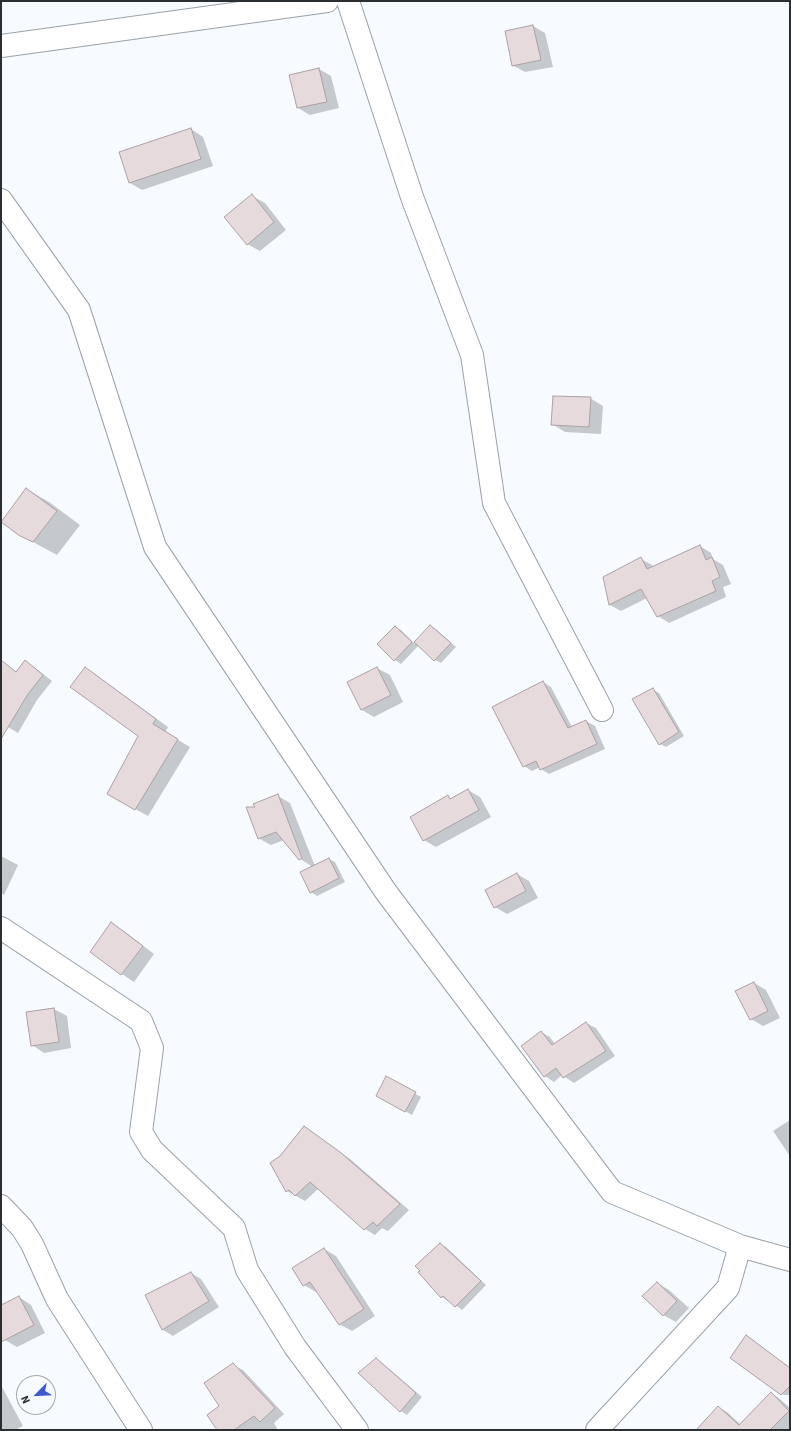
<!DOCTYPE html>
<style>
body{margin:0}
#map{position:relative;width:791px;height:1431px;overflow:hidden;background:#f7fbff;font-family:"Source Sans 3",sans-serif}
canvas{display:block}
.frame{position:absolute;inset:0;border:2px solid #2c2f32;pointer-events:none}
.north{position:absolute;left:16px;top:1375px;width:40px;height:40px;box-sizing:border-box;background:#f7fbff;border:1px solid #a6a9ad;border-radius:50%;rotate:246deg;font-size:11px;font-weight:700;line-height:16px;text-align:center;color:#2c2f32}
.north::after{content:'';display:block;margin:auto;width:14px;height:18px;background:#3e5acd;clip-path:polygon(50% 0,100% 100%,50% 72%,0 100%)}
</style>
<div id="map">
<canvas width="791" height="1431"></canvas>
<div class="frame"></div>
<div class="north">N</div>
</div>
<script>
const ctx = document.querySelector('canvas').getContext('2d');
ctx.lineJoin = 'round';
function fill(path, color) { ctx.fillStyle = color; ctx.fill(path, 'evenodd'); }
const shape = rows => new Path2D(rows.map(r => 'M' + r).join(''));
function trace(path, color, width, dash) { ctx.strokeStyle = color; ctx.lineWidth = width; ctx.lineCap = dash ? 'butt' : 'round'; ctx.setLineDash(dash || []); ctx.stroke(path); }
fill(shape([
 [533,26,545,33,553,67,525,72,512,65],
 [319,69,331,76,339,108,310,115,298,108],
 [191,129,203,137,213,166,142,190,130,183],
 [252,196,265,203,286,230,260,251,247,244],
 [590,398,603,406,601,434,565,432,552,424],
 [26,489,49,502,80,525,57,555,20,535],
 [700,546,711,553,713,559,723,565,731,584,723,587,726,597,669,623,658,616,647,598,621,611,610,605,605,577,641,559,652,565,653,567],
 [431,626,437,630,456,647,441,663,435,660,419,645,401,664,395,660,378,644,395,627,401,630,415,644],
 [25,662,34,667,52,681,37,700,18,733,1,723,1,674,6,665,17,672],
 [377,668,390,675,403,702,374,717,362,710,348,683],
 [85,669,97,676,168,727,165,732,190,747,148,816,108,794,140,736],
 [543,682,551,687,572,727,586,721,595,726,605,749,549,774,541,769,540,767,532,771,524,766],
 [653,690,659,693,684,736,666,747,660,744],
 [468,790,480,797,491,817,436,847,424,840,448,797,452,799],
 [278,796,290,803,315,866,329,859,335,862,345,882,317,896,311,892,313,867,300,859,284,840,271,845,258,838,257,808],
 [1,856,18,865,4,895,1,893],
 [517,874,529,881,538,898,507,914,495,907],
 [111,924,124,931,154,954,134,982,122,974,91,952],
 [754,983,766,990,780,1018,763,1026,751,1019],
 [54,1009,67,1016,71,1048,44,1053,32,1045,27,1013],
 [586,1023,596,1028,615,1056,574,1083,562,1075,554,1082,545,1076,541,1032,550,1037,555,1044],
 [387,1078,421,1097,412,1115,377,1096],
 [790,1120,790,1156,773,1131],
 [304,1127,350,1159,409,1210,388,1231,382,1228,375,1235,365,1229,319,1188,305,1201,287,1191,281,1157],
 [440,1244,446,1247,486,1285,462,1310,449,1300,448,1301,442,1297,420,1272],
 [324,1249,336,1256,375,1316,352,1331,339,1324,318,1292,316,1292,304,1285],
 [191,1273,201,1279,219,1307,173,1336,163,1330,146,1296],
 [657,1283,669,1290,689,1308,676,1322,663,1315],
 [19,1297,31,1305,45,1333,17,1347,5,1340,1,1332,1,1306],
 [747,1336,790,1368,790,1395,784,1395,777,1391],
 [376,1359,382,1363,422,1397,407,1415,401,1411,359,1373],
 [233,1365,243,1370,284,1414,274,1423,278,1430,218,1430,221,1407],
 [1,1385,23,1426,15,1430,1,1430],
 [771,1393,780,1399,790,1408,790,1430,698,1430,718,1407,727,1412,740,1424]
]), '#0003');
const building = shape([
 [533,25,541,60,512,66,505,31,533,25],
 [319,68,327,102,297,108,289,75,319,68],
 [191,128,201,159,129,183,119,152,191,128],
 [252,194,274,222,247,245,224,217,252,194],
 [553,396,591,397,589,427,551,425,553,396],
 [26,488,57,511,33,542,20,536,1,522,26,488],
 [700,545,706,560,712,557,720,577,712,581,716,591,657,617,641,589,609,605,603,577,641,557,647,569,700,545],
 [430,625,451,643,434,661,414,642,430,625],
 [395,626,412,642,394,661,377,644,395,626],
 [1,660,16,672,25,660,43,675,28,694,1,739,1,660],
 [85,667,156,719,153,724,178,739,135,810,107,794,138,736,70,687,85,667],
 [377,667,391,695,361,710,347,682,377,667],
 [543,681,568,728,586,720,597,744,540,770,536,761,523,767,492,707,543,681],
 [653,688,679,732,659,745,632,699,653,688],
 [468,789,479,810,423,841,410,817,448,795,450,799,468,789],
 [278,794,302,858,299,860,276,832,258,839,246,807,255,807,253,804,278,794],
 [329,858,339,878,310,893,300,872,329,858],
 [517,873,526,891,494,908,485,890,517,873],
 [111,922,143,946,121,975,90,952,111,922],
 [754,982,768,1011,750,1020,735,991,754,982],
 [54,1008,59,1042,31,1046,26,1012,54,1008],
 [586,1022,606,1051,563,1078,556,1068,544,1077,521,1046,541,1031,552,1045,586,1022],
 [386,1076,416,1092,405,1112,376,1096,386,1076],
 [304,1126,340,1152,400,1204,377,1226,373,1222,364,1230,310,1182,295,1196,289,1190,286,1192,270,1163,280,1156,304,1126],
 [440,1243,481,1281,455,1307,443,1296,441,1298,418,1272,420,1271,415,1266,440,1243],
 [324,1248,364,1309,339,1325,310,1282,303,1286,292,1268,324,1248],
 [191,1272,209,1301,162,1330,145,1295,191,1272],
 [657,1282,677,1301,663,1316,642,1296,657,1282],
 [19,1296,34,1325,1,1342,1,1305,19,1296],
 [746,1335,790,1368,790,1386,781,1395,730,1358,746,1335],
 [376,1358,416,1393,400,1412,358,1373,376,1358],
 [233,1363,275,1408,260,1422,254,1416,234,1430,217,1430,207,1415,219,1406,204,1383,233,1363],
 [771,1392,789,1411,770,1430,696,1430,718,1406,739,1425,771,1392]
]);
fill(building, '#e7dadd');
trace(building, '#aca0a3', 1);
const minor = shape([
 [348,1,412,197,472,355,494,503,602,710],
 [1,46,327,1],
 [1,200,79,310,155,547,386,892,612,1192,740,1246,790,1260],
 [1,928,141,1021,152,1048,141,1132,152,1150,234,1228,247,1270,295,1347,357,1430],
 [1,1206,22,1228,32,1244,57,1299,141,1430],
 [597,1430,728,1288,740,1246]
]);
trace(minor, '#99a1a9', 24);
trace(minor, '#fff', 22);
</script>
